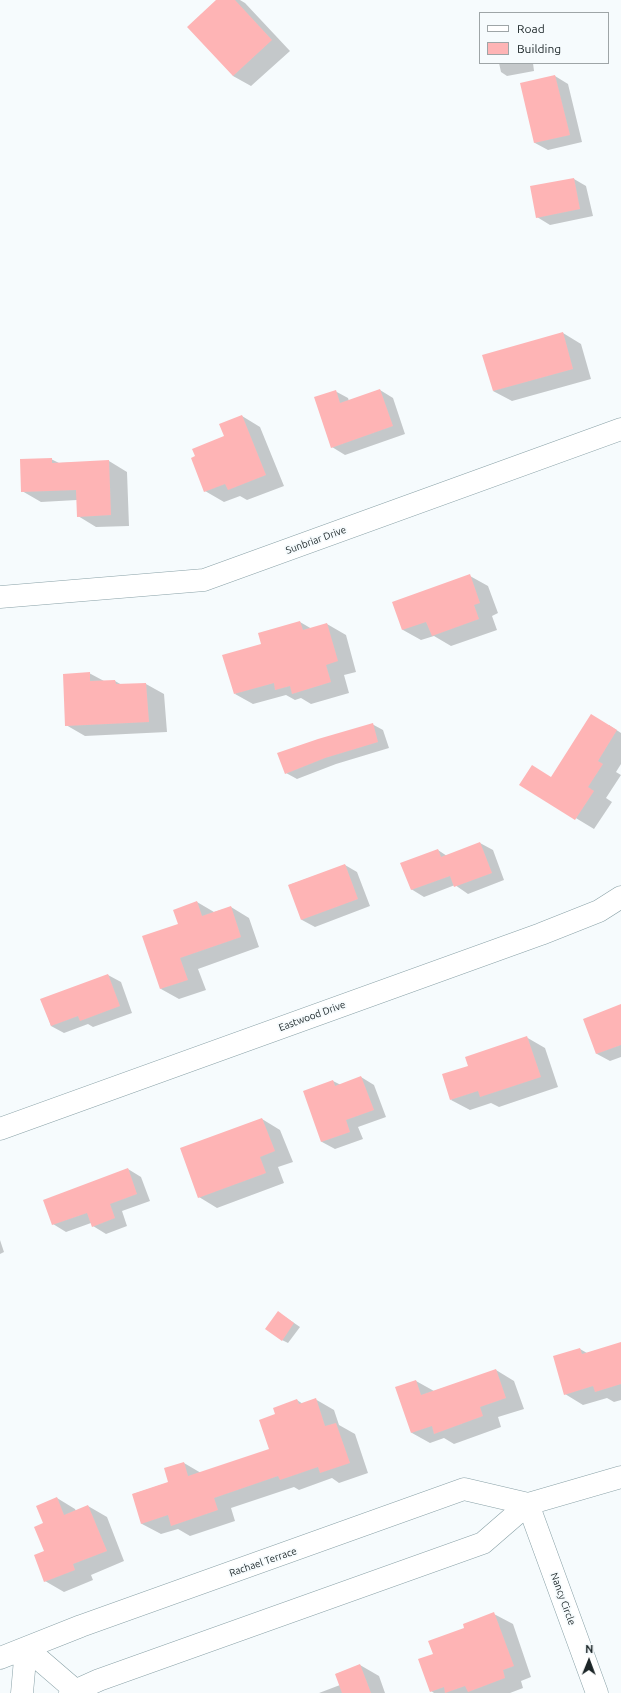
<!DOCTYPE html>
<style>
body{margin:0}
#map{position:relative;width:621px;height:1693px;overflow:hidden;background:#f6fbfd;font-family:Ubuntu,sans-serif}
canvas{display:block}
.legend{position:absolute;left:479px;top:12px;width:130px;height:52px;box-sizing:border-box;background:#f6fbfd;border:1px solid #9ea5a7;margin:0;padding:5px 7px;list-style:none;font-size:12px;color:#1b2527}
.legend li{display:flex;align-items:center;gap:8px;height:20px}
.legend b{width:20px;border:1px solid #9ea5a7}
.north{position:absolute;left:569px;top:1641px;width:40px;height:40px;-webkit-text-stroke:3px #f6fbfd;paint-order:stroke;rotate:1deg;font-size:11px;font-weight:700;line-height:16px;text-align:center;color:#1b2527}
.north::after{content:'';display:block;margin:auto;width:14px;height:18px;background:#1b2527;clip-path:polygon(50% 0,100% 100%,50% 72%,0 100%)}
</style>
<div id="map">
<canvas width="621" height="1693"></canvas>
<ul class="legend">
<li><b style="height:5px;background:#fff"></b>Road</li>
<li><b style="height:11px;background:#feb4b5"></b>Building</li>
</ul>
<div class="north">N</div>
</div>
<script>
const ctx = document.querySelector('canvas').getContext('2d');
ctx.lineJoin = 'round';
function fill(path, color) { ctx.fillStyle = color; ctx.fill(path, 'evenodd'); }
const shape = rows => new Path2D(rows.map(r => 'M' + r).join(''));
function trace(path, color, width, dash) { ctx.strokeStyle = color; ctx.lineWidth = width; ctx.lineCap = dash ? 'butt' : 'round'; ctx.setLineDash(dash || []); ctx.stroke(path); }
function drawText(font, color, halo, rows, align = 'center') {
  ctx.font = font + ' Ubuntu,sans-serif'; ctx.lineWidth = 3.5; ctx.setLineDash([]); ctx.textBaseline = 'middle'; ctx.strokeStyle = halo; ctx.fillStyle = color; for (const [text, x, y, turn = 0] of rows) {
    ctx.save(); ctx.translate(x, y); ctx.rotate((+turn || 0) * Math.PI / 180); ctx.textAlign = isNaN(turn) ? turn : align; if (halo) ctx.strokeText(text, 0, 0); ctx.fillText(text, 0, 0); ctx.restore();
  }
}
fill(shape([
 [218,0,240,0,245,3,290,51,251,86,233,76],
 [499,63,533,63,534,71,507,76,501,72],
 [555,76,568,84,582,142,548,150,535,143,521,84],
 [574,179,586,186,593,216,550,225,537,217],
 [563,333,581,344,591,379,512,401,493,391],
 [380,390,393,398,405,434,345,455,332,447,335,391,348,398,349,401],
 [242,416,260,427,284,486,247,500,240,496,224,502,205,491,225,436],
 [51,459,59,463,109,461,127,472,129,526,96,527,78,516,77,500,41,502,22,491],
 [470,576,488,586,498,613,492,616,497,630,451,646,434,636,421,640,403,630,393,603],
 [300,622,312,629,327,624,346,635,356,672,344,675,349,693,311,704,301,698,295,700,286,695,253,704,235,694,263,644],
 [89,673,104,681,115,681,122,685,146,684,164,694,167,732,85,736,66,725],
 [372,724,383,730,389,748,336,764,297,779,286,773],
 [609,725,621,733,621,764,616,772,621,775,606,798,612,802,594,829,521,785,552,778],
 [480,843,493,850,504,880,468,894,455,885,424,897,411,889,438,850,447,856],
 [345,865,357,872,370,906,315,927,302,920,289,885],
 [197,902,214,912,231,907,249,918,259,947,198,969,206,990,179,999,161,989,179,924],
 [108,975,121,982,132,1013,93,1027,88,1024,64,1033,51,1026,42,999],
 [621,1005,621,1057,610,1061,597,1054,584,1020],
 [526,1037,545,1048,558,1087,499,1107,491,1103,470,1110,451,1100,469,1066],
 [361,1077,374,1085,386,1117,358,1127,363,1139,335,1149,322,1142,304,1092,333,1081,341,1085],
 [262,1119,280,1130,293,1162,278,1167,284,1183,217,1208,199,1197],
 [128,1169,141,1177,150,1201,122,1211,127,1226,106,1234,93,1226,91,1223,66,1232,53,1224],
 [0,1240,4,1252,0,1254],
 [284,1316,300,1327,288,1343,282,1340],
 [621,1343,621,1400,614,1402,607,1398,583,1405,565,1394,580,1349,587,1353],
 [496,1370,514,1381,524,1409,498,1417,501,1427,454,1444,444,1438,430,1443,412,1433,416,1381,434,1391],
 [315,1399,334,1410,339,1425,355,1434,368,1473,339,1483,332,1478,299,1490,294,1487,231,1508,235,1521,190,1536,178,1529,161,1534,142,1524,133,1494,170,1482,184,1463,201,1473,271,1450,276,1415,297,1400,303,1404],
 [57,1498,75,1509,76,1511,88,1506,107,1517,124,1561,91,1575,93,1580,64,1592,45,1581,44,1524],
 [494,1614,513,1624,531,1677,521,1681,523,1688,510,1693,434,1693,431,1691,434,1655,466,1628],
 [360,1665,379,1676,385,1693,319,1693,340,1685,336,1674]
]), '#0003');
fill(shape([
 [216,0,235,0,272,40,233,76,187,27],
 [555,75,570,135,534,143,520,83],
 [574,178,580,209,536,218,530,186],
 [563,332,573,369,493,391,482,355],
 [380,389,393,426,331,448,314,397,336,390,340,403],
 [242,415,266,475,228,490,225,484,204,492,191,458,195,456,192,449,224,436,219,424],
 [52,458,52,463,109,460,111,515,77,517,76,490,21,492,20,459],
 [470,574,480,603,474,605,479,619,432,636,426,622,402,630,392,602],
 [300,621,303,630,327,623,338,661,326,665,331,682,292,694,290,686,275,690,274,683,234,694,222,655,261,644,258,633],
 [90,672,90,681,115,680,116,684,146,683,149,722,65,726,63,674],
 [591,714,617,730,598,761,603,764,588,787,594,791,575,820,519,785,532,765,551,777],
 [373,723,378,742,325,758,285,774,277,753,318,739],
 [480,842,492,873,454,887,450,876,411,890,400,863,438,849,441,857],
 [345,864,358,899,301,920,288,885],
 [197,901,202,916,231,906,241,937,180,958,188,980,160,989,142,936,178,924,173,910],
 [108,974,120,1006,80,1021,78,1016,51,1026,40,999],
 [621,1004,621,1045,596,1054,583,1019],
 [527,1036,541,1077,480,1097,478,1091,450,1100,442,1074,468,1066,465,1057],
 [361,1076,374,1110,346,1120,350,1132,321,1142,303,1091,333,1080,335,1086],
 [262,1118,275,1151,260,1157,266,1173,198,1198,180,1148],
 [128,1168,137,1194,110,1204,115,1218,92,1227,87,1213,52,1225,43,1200],
 [278,1311,294,1323,282,1341,265,1329],
 [621,1342,621,1384,595,1392,593,1386,564,1395,553,1356,580,1348,582,1354],
 [496,1369,506,1398,480,1407,483,1416,434,1434,432,1426,411,1433,395,1387,416,1380,421,1395],
 [316,1398,325,1426,336,1423,350,1463,320,1473,318,1467,280,1480,278,1476,214,1498,218,1510,171,1526,168,1515,141,1524,132,1494,168,1482,164,1468,184,1462,188,1476,269,1449,259,1420,275,1414,273,1408,297,1399,299,1404],
 [57,1497,64,1515,88,1505,107,1551,73,1564,75,1570,44,1582,34,1555,44,1551,34,1527,43,1523,36,1506],
 [494,1612,514,1666,503,1670,505,1678,468,1692,465,1686,445,1693,444,1687,430,1692,418,1659,433,1654,428,1641,464,1628,463,1624],
 [360,1664,371,1693,342,1693,335,1674]
]), '#feb4b5');
const minor = shape([
 [0,597,204,580,621,429],
 [0,1129,541,934,599,911,621,897],
 [528,1504,597,1693],
 [26,1648,76,1691,77,1693],
 [0,1658,81,1626,464,1489,528,1504],
 [22,1693,26,1648],
 [70,1693,99,1680,483,1543,528,1504,621,1477]
]);
trace(minor, '#89a1a7', 23);
trace(minor, '#fff', 22);
drawText('10px', '#1b2527', '#f6fbfd', [
 ["Sunbriar Drive",316,540,-20],
 ["Eastwood Drive",312,1016,-20],
 ["Rachael Terrace",263,1562,-19],
 ["Nancy Circle",563,1599,70]
]);
</script>
